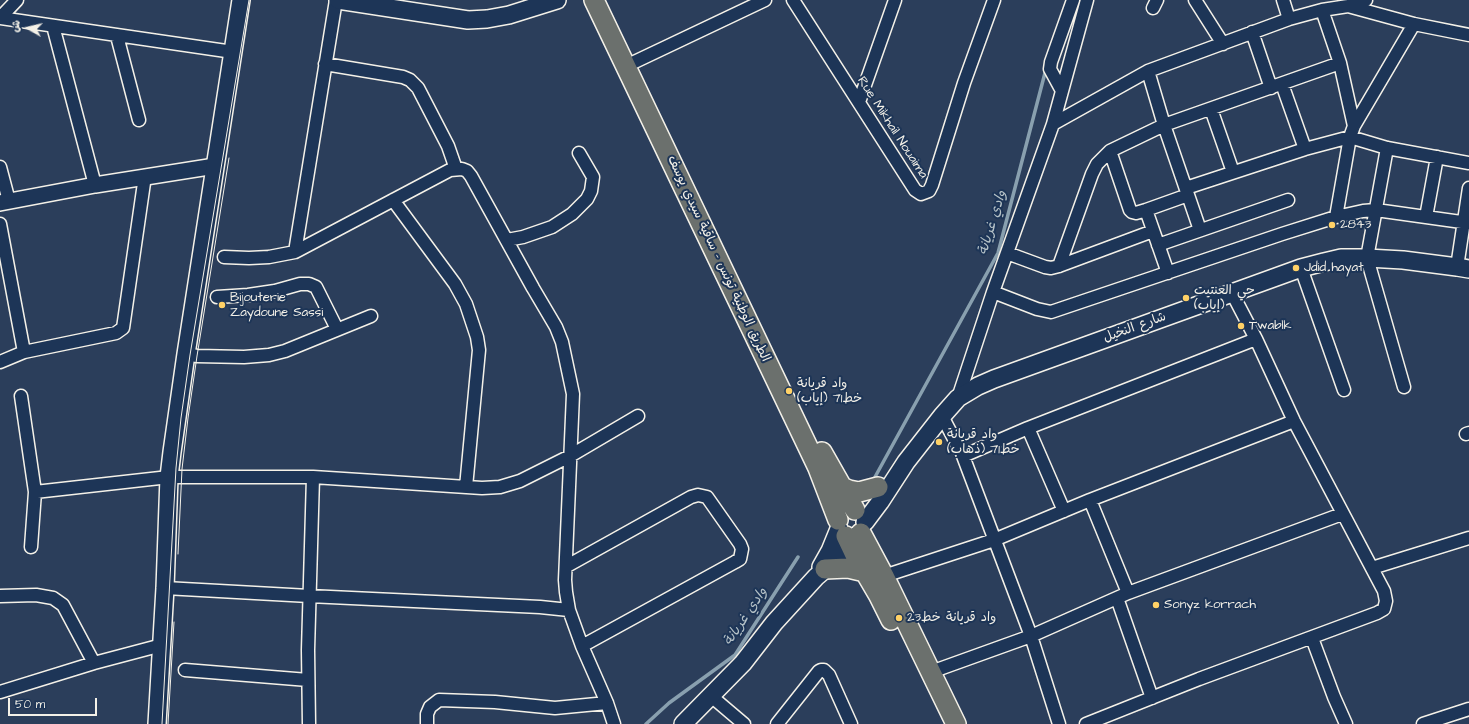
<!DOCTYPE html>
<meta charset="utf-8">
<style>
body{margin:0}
#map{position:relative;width:1469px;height:724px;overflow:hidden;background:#2b3e5b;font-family:"Architects Daughter","Playpen Sans Arabic",sans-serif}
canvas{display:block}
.north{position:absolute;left:8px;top:8px;width:40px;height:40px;-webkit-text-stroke:3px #1d3557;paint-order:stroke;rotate:278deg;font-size:11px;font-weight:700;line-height:16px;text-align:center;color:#f4f1e8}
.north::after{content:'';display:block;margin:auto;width:14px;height:18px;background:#f4f1e8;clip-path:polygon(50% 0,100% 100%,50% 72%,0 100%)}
.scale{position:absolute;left:8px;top:698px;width:89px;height:18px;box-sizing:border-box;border:2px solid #f4f1e8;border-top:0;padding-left:5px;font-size:12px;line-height:14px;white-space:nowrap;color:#f4f1e8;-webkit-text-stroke:3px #1d3557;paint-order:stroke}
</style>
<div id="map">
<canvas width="1469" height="724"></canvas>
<div class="north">ش</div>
<div class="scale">50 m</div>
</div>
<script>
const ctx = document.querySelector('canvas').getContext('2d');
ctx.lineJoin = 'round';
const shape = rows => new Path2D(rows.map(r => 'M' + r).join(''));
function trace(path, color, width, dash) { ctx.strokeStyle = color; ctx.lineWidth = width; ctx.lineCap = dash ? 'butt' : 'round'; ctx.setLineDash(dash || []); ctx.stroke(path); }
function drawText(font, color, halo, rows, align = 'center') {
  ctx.font = font + ' "Architects Daughter","Playpen Sans Arabic",sans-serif'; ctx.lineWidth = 4; ctx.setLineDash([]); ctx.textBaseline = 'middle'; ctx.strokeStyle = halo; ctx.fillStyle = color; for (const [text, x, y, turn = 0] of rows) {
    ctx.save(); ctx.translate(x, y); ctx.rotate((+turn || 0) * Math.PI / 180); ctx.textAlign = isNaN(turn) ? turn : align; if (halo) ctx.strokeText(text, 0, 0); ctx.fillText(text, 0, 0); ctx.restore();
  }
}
trace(shape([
 [875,477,998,253,1046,69],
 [646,724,669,703,735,655,798,557]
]), '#89a0af', 3.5);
const minor = shape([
 [793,0,915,190,921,194,929,191,932,185,964,83,994,0],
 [1195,0,1223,44],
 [1283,0,1289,19],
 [1348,6,1414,24,1469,35],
 [1153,8,1157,0],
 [1322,10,1340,63,1354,126],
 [0,18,233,52],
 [0,18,17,0],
 [53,26,95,185],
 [1252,32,1271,88],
 [117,36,139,120],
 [325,64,403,77,410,80,418,88,448,146,456,169],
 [626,66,765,0],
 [1148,71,1164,125,1200,230],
 [1282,84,1305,149],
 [1062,91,1050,69,1051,62,1073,0],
 [859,102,895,0],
 [1211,109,1233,172],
 [1053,124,1087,0],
 [1387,148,1367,258,1404,387],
 [1110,151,1130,210,1132,212,1136,213,1146,210,1188,195],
 [0,167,9,201],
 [1186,188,1305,149,1350,137,1387,148,1469,163],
 [393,200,455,284,466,304,477,337,479,350,466,487],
 [1146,210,1168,273],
 [1336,217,1350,137,1354,126,1414,24],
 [1426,217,1437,157],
 [0,224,24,352],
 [507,240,523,237,552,227,572,214,587,199,591,191,593,177,579,153],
 [1158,245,1288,200],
 [295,252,336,0],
 [1007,253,1045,267,1051,268,1059,266,1153,231],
 [224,257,249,258,269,257,295,252,450,170,462,169,467,171,471,176,533,288,556,327,562,342,573,394,565,580,566,592,569,610,582,646,607,703,614,724],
 [1059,266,1092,174,1097,164,1110,151,1164,125,1340,63],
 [1457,267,1469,188],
 [1301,268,1344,390],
 [993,292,1037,309,1051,312,1282,234,1336,217,1363,211,1376,210,1469,223],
 [217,297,248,295,275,291,300,284,309,284,316,287,337,329],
 [186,354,197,356,244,357,269,355,285,351,371,316],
 [0,362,24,352,116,333,123,328,145,176],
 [21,396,35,492,31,547],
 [958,398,993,292,1053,124,1148,71,1289,19,1322,10,1348,6,1366,0],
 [942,416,963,456,1031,636,1059,724],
 [1028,428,1064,511],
 [1466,434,1469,433],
 [963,456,1028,428,1256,339],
 [35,492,169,477,313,477,482,488,500,487,520,481,570,456,638,416],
 [1090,500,1128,593],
 [567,566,691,497,698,495,707,497,740,544,742,549,740,559,735,562,582,646],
 [1372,568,1469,538],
 [884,576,994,540,1090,500,1294,421],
 [165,588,309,596,540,607,569,610],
 [0,596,36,595,53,598,63,605,94,663],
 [1117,598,1152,698],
 [1312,638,1334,697,1346,724],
 [185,670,308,680],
 [931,672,1031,636,1128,593,1342,514],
 [0,692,94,663,162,645],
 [711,696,744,724],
 [309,724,308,650,313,477],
 [427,724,427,714,430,707,439,700,495,702,555,708,607,703],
 [777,724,819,671,821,670,824,670,829,675,851,724],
 [1086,724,1199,679,1377,613,1384,609,1386,601,1384,591,1294,421,1256,339,1232,293],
 [1423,724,1469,709]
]);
const tertiary = shape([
 [0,203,95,185,215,166]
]);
const secondary = shape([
 [338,0,468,20,487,19,509,15,557,0],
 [865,522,880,502,906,462,942,416,958,398,978,386,994,379,1301,268,1324,262,1341,258,1367,258,1403,260,1457,267,1469,269],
 [821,567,830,551,839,529],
 [157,724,165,588,169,477,172,452,186,354,241,0],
 [683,724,743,663,774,623,816,577,851,547,856,536]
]);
const trunk = shape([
 [594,0,818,468,838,520],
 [822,452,855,510],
 [842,487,849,490,859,492,878,487],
 [861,533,884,576,956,724],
 [846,536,855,555,879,596,891,620],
 [825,569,848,568,865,572]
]);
trace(minor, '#f4f1e8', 15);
trace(tertiary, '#f4f1e8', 18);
trace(secondary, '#f4f1e8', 20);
trace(trunk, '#f4f1e8', 22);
trace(minor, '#1d3557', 12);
trace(tertiary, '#1d3557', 15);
trace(secondary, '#1d3557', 17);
trace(trunk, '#6b706d', 19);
trace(shape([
 [178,554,182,469,188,418,197,356,229,158],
 [162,724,176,468,181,418,190,355,249,0],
 [168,724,174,622]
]), '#f4f1e8', 1);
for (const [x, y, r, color] of [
 [1332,225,4,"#ffd166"],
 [1296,268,4,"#ffd166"],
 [1186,298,4,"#ffd166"],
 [222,305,4,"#ffd166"],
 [1241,326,4,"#ffd166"],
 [789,391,4,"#ffd166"],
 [939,442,4,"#ffd166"],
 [1156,605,4,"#ffd166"],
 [899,618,4,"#ffd166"]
]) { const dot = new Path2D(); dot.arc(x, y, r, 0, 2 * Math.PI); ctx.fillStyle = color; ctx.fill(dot); trace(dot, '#1d3557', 1.5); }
drawText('13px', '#f4f1e8', '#1d3557', [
 ["Rue Mikhaïl Nouaima",892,128,57],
 ["الطريق الوطنية تونس - ساقية سيدي يوسف",718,259,65],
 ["شارع النخيل",1135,328,-20]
]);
drawText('13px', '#f4f1e8', '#1d3557', [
 ["2843",1340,225],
 ["Jdid hayat",1304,268],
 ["حي العنتيت",1194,291],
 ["(إياب)",1194,306],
 ["Bijouterie",230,298],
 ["Zaydoune Sassi",230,313],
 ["Twablk",1249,326],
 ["واد قريانة",797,384],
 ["خط71 (إياب)",797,399],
 ["واد قريانة",947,435],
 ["خط71 (ذهاب)",947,450],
 ["Sonyz korrach",1164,605],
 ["واد قريانة خط23",907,618]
], 'left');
drawText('italic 14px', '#b6c2c7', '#1d3557', [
 ["وادي غريانة",993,223,-73],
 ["وادي غريانة",746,617,-56]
]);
</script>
